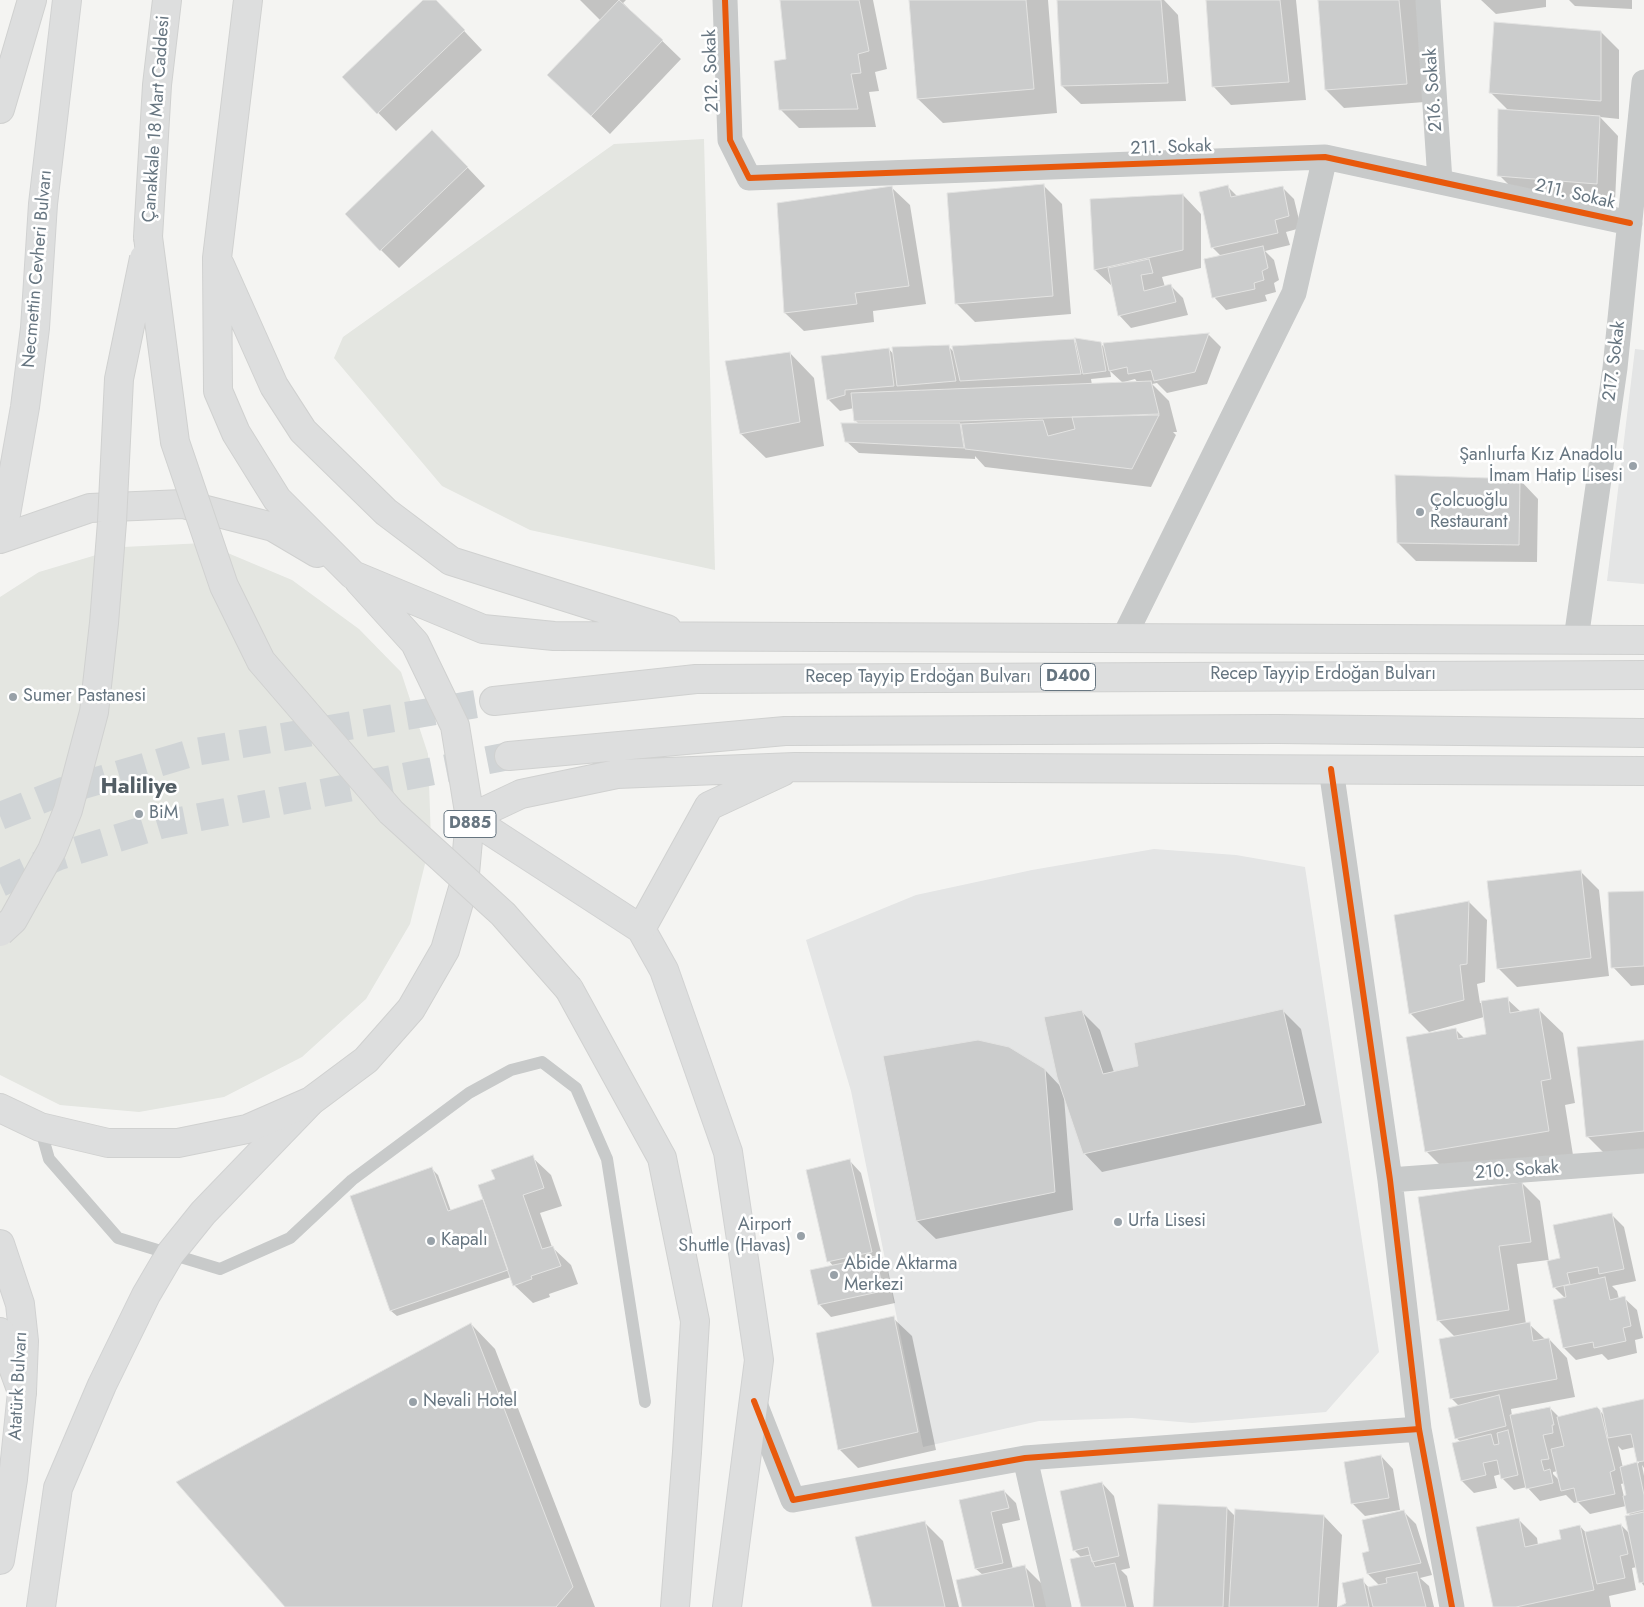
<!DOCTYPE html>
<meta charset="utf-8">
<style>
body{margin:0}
canvas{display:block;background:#f4f4f2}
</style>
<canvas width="1644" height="1607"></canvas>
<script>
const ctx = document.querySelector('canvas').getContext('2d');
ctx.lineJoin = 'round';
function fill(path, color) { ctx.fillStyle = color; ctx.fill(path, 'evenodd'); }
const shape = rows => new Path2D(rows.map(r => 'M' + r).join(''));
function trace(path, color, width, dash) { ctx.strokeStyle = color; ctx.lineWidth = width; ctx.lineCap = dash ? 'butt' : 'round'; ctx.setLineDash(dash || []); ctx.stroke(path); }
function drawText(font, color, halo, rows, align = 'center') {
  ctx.font = font + ' Jost,sans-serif'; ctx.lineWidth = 5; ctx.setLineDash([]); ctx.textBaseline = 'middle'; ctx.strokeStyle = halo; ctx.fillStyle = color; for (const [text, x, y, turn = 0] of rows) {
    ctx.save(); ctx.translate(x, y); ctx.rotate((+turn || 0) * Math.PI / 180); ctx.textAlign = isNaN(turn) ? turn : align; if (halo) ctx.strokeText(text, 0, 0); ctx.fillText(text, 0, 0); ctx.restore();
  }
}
fill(shape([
 [1635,349,1644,350,1644,584,1607,581],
 [1154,849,1236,855,1305,867,1379,1352,1326,1412,1192,1423,1132,1418,1039,1421,923,1447,851,1091,806,940,916,895,1032,870]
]), '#e4e5e5');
fill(shape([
 [704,139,715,570,530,530,442,486,334,358,343,337,614,144],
 [204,543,292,580,359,629,401,672,428,754,431,840,410,924,366,999,302,1057,224,1097,139,1112,60,1105,0,1075,0,597,39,572,123,547]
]), '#e4e6e1');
fill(shape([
 [425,0,435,0,482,50,396,131,343,77],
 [580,0,626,0,623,3,681,59,610,134,567,93,601,21],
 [781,0,873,0,887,69,875,72,879,91,869,92,876,127,799,128,780,109,788,60],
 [910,0,1048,0,1057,113,943,123,918,99],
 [1059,0,1164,0,1178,15,1186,101,1081,104,1062,86],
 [1207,0,1296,0,1306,100,1231,105,1213,86],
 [1319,0,1416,0,1425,102,1344,108,1326,90],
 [1481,0,1546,0,1546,7,1496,14],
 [1569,0,1632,0,1632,9,1575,6],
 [1601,32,1619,50,1619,119,1600,117,1618,136,1615,202,1517,193,1499,175,1509,111,1491,93],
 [451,150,485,186,399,268,381,250],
 [1043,185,1062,204,1071,314,975,322,956,303],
 [1227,186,1238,197,1282,187,1294,199,1301,228,1286,232,1290,245,1265,251,1274,260,1279,280,1274,283,1276,292,1265,295,1267,301,1226,310,1214,297,1222,257,1212,247],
 [891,187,910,205,926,304,873,311,874,322,804,331,785,313],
 [1183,195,1201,214,1201,268,1162,277,1165,287,1171,286,1183,298,1188,315,1131,328,1119,315,1113,287,1095,270,1091,200],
 [1209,335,1221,347,1207,384,1167,393,1157,383,1152,384,1169,401,1177,432,1173,432,1176,435,1151,487,985,467,975,456,975,459,859,453,846,441,859,424,856,421,854,408,840,411,828,399,889,349,894,355,948,346,955,353,1073,340,1078,345,1101,344,1105,348,1105,344],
 [1110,371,1123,383,1092,385,1091,379,1111,377],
 [1135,379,1138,383,1124,383,1124,382],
 [790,353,814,378,824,446,766,458,741,434,727,362],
 [1520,480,1538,499,1537,562,1416,561,1398,543],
 [1581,872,1599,890,1609,976,1517,987,1498,968],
 [1644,892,1644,985,1631,986,1613,967],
 [1469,902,1487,920,1485,982,1477,984,1480,1003,1507,999,1521,1012,1538,1009,1563,1033,1575,1103,1565,1105,1573,1155,1450,1175,1426,1151,1456,1030,1465,1039,1487,1035,1484,1017,1429,1032,1410,1013],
 [1081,1011,1100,1030,1114,1072,1140,1067,1283,1011,1301,1029,1322,1123,1102,1172,1084,1153,1064,1097,1073,1210,936,1239,917,1221,1045,1070,1061,1087],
 [1644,1041,1644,1150,1605,1154,1587,1136],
 [532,1157,551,1175,562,1206,540,1213,552,1247,571,1265,578,1284,549,1294,550,1297,533,1303,514,1285,511,1277,397,1316,391,1311,351,1197,432,1169,438,1175,451,1211,484,1200,496,1180],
 [849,1160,861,1173,884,1264,882,1264,888,1270,895,1303,831,1317,819,1304,834,1267,829,1261],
 [1522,1183,1540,1201,1549,1262,1562,1259,1611,1214,1624,1227,1636,1281,1612,1286,1617,1291,1619,1299,1624,1298,1637,1310,1643,1338,1635,1340,1637,1353,1608,1360,1602,1354,1576,1360,1564,1348,1565,1298,1554,1287,1548,1260,1517,1264,1526,1324,1529,1324,1546,1340,1549,1339,1567,1358,1575,1397,1511,1409,1512,1416,1550,1408,1559,1417,1600,1411,1605,1416,1644,1400,1644,1468,1642,1465,1644,1476,1644,1586,1641,1582,1637,1567,1632,1568,1636,1590,1609,1596,1611,1607,1494,1607,1518,1519,1537,1538,1538,1545,1563,1540,1580,1526,1586,1533,1621,1525,1630,1534,1630,1516,1626,1506,1590,1514,1578,1502,1574,1503,1566,1495,1540,1501,1527,1487,1514,1490,1502,1478,1501,1474,1494,1476,1497,1488,1474,1493,1462,1481,1461,1442,1456,1438,1459,1406,1451,1398,1455,1337,1438,1320],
 [1618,1446,1622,1450,1635,1447,1639,1463,1623,1468],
 [1558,1471,1560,1481,1553,1474,1553,1472],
 [1625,1483,1628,1496,1624,1497,1621,1484],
 [893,1318,912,1336,936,1450,858,1468,839,1449],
 [471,1324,495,1349,595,1607,286,1607],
 [1381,1456,1393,1469,1400,1510,1365,1516,1353,1504],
 [1102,1483,1114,1496,1130,1568,1121,1570,1127,1576,1134,1607,1082,1607,1082,1558,1074,1550],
 [1004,1491,1016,1503,1020,1520,1002,1524,1013,1569,1024,1566,1043,1585,1047,1607,963,1607,983,1575,976,1569,961,1501],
 [1227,1508,1236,1517,1324,1516,1342,1535,1337,1607,1154,1607],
 [1404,1512,1416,1524,1432,1575,1420,1578,1429,1586,1434,1607,1339,1607,1348,1604,1362,1580,1369,1588,1380,1586,1368,1574,1363,1553,1370,1552],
 [924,1522,943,1541,959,1607,873,1607]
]), '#0003');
const building = shape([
 [423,0,436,0,465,30,377,114,342,77,423,0],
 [619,0,663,40,591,116,547,75,619,0],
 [780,0,859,0,869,51,858,54,861,73,851,74,858,109,779,110,774,61,786,59,780,0],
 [909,0,1026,0,1034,89,917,99,909,0],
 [1057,0,1161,0,1168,83,1061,86,1057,0],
 [1206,0,1280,0,1289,82,1212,87,1206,0],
 [1318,0,1399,0,1407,84,1325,90,1318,0],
 [1494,22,1601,31,1601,101,1489,93,1494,22],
 [1498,109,1600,116,1597,184,1497,176,1498,109],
 [432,130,468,167,380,251,345,214,432,130],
 [1044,184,1053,296,955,304,947,193,1044,184],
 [1228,185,1231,197,1283,186,1289,216,1275,220,1278,233,1211,248,1199,192,1228,185],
 [892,186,909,286,855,293,857,304,784,313,777,203,892,186],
 [1183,194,1183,250,1094,270,1090,199,1183,194],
 [1263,246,1268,268,1262,271,1264,280,1254,283,1255,289,1212,298,1204,259,1263,246],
 [1149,259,1153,273,1141,275,1144,291,1171,284,1176,302,1118,316,1108,268,1149,259],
 [1209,333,1195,372,1154,381,1151,370,1128,374,1127,367,1109,371,1103,343,1209,333],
 [1075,338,1101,342,1106,371,1083,374,1075,338],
 [1074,339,1081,374,960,381,952,346,1074,339],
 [949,345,956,381,897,386,892,347,949,345],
 [889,348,894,386,845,390,845,395,827,400,821,356,889,348],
 [790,352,800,422,740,434,725,361,790,352],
 [1151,381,1159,414,961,421,854,421,851,393,1151,381],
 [1159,415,1132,469,965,449,961,424,1043,420,1048,436,1075,429,1072,417,1159,415],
 [841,423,960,423,964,448,845,442,841,423],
 [1395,475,1520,479,1519,545,1397,543,1395,475],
 [1581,870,1591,958,1497,969,1487,881,1581,870],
 [1644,891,1644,966,1611,968,1608,892,1644,891],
 [1469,901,1467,964,1460,965,1464,1000,1409,1014,1394,915,1469,901],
 [1508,997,1510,1013,1539,1008,1551,1079,1541,1081,1549,1131,1425,1152,1406,1037,1456,1028,1458,1039,1486,1034,1481,1001,1508,997],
 [1283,1009,1305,1105,1083,1154,1057,1077,1044,1017,1082,1010,1103,1074,1138,1066,1134,1043,1283,1009],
 [978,1040,1009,1047,1045,1069,1055,1192,916,1221,883,1056,978,1040],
 [1644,1040,1644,1131,1586,1137,1577,1047,1644,1040],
 [533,1155,544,1188,523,1195,542,1249,553,1246,561,1266,531,1276,532,1279,513,1286,478,1185,495,1179,491,1170,533,1155],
 [850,1159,872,1252,827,1262,806,1170,850,1159],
 [432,1167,448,1211,483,1199,508,1270,390,1311,350,1196,432,1167],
 [1522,1182,1531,1242,1499,1246,1509,1310,1437,1321,1418,1197,1522,1182],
 [1612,1213,1624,1269,1599,1274,1598,1267,1567,1273,1570,1284,1553,1288,1547,1261,1560,1258,1553,1225,1612,1213],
 [876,1256,883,1291,818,1305,810,1270,876,1256],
 [1605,1277,1610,1300,1625,1296,1631,1326,1623,1328,1626,1341,1594,1348,1593,1342,1563,1348,1553,1300,1566,1297,1564,1286,1605,1277],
 [894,1316,918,1432,838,1450,816,1333,894,1316],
 [1530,1322,1533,1341,1549,1338,1557,1379,1450,1399,1439,1339,1530,1322],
 [471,1323,573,1587,556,1607,285,1607,176,1482,471,1323],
 [1499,1395,1506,1426,1455,1439,1448,1408,1499,1395],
 [1644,1399,1644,1461,1637,1462,1631,1434,1608,1438,1602,1408,1644,1399],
 [1550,1407,1554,1425,1552,1425,1553,1433,1543,1435,1549,1459,1541,1460,1544,1471,1550,1469,1553,1483,1526,1489,1510,1415,1550,1407],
 [1597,1407,1600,1410,1615,1470,1610,1472,1615,1494,1577,1502,1574,1488,1561,1491,1551,1449,1564,1446,1557,1417,1597,1407],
 [1508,1430,1518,1475,1501,1479,1497,1460,1483,1463,1486,1475,1461,1481,1452,1443,1491,1434,1494,1445,1499,1444,1497,1433,1508,1430],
 [1381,1455,1389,1498,1351,1504,1344,1462,1381,1455],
 [1637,1462,1644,1495,1644,1510,1627,1514,1623,1496,1626,1495,1620,1467,1637,1462],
 [1102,1482,1119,1556,1092,1562,1088,1547,1073,1551,1060,1491,1102,1482],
 [1004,1490,1009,1508,991,1512,1003,1563,975,1569,959,1500,1004,1490],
 [1158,1504,1227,1507,1223,1607,1153,1607,1158,1504],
 [1235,1509,1324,1515,1318,1607,1229,1607,1235,1509],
 [1404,1510,1421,1563,1367,1574,1362,1553,1369,1551,1362,1520,1404,1510],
 [1644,1512,1644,1582,1639,1583,1625,1516,1644,1512],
 [1519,1518,1525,1547,1561,1539,1559,1530,1580,1525,1594,1590,1516,1607,1493,1607,1476,1527,1519,1518],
 [925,1521,945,1607,872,1607,855,1537,925,1521],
 [1621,1524,1628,1554,1620,1556,1625,1578,1597,1584,1585,1532,1621,1524],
 [1090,1555,1095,1567,1115,1563,1126,1607,1081,1607,1070,1559,1090,1555],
 [1025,1565,1034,1607,962,1607,956,1580,1025,1565],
 [1417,1572,1426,1607,1373,1607,1368,1587,1387,1583,1386,1578,1417,1572],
 [1363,1578,1369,1607,1338,1607,1346,1603,1342,1583,1363,1578]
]);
fill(building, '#cbcccc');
trace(building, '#e3e3e2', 1);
trace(shape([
 [0,816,63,791,195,752,494,701],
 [0,883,59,856,160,825,509,756]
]), '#d0d4d6', 28, [28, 14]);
const primary = shape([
 [2,537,25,407,35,328,43,204,67,0],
 [470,818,641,929,664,970,728,1152,759,1360,727,1607],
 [0,1244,20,1304,24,1341,22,1392,13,1479,0,1560],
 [41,1607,58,1488,102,1385,146,1295,170,1254,203,1213,309,1103]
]);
const trunk = shape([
 [248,0,217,258,218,391,236,433,277,499,353,575,483,629,554,636,1644,640],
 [0,109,32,0],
 [148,237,157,85,167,0],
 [220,265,274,386,303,431,386,512,451,561,667,629],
 [0,539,90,508,183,504,273,527,317,553],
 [494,701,696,679,1644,675],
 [509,756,785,731,1277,729,1644,733],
 [470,818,521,794,617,774,795,767,1644,771],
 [641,929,709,806,782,772],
 [569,989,662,1158,695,1321,687,1452,675,1607],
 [0,1108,40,1127,108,1143,178,1143,247,1129,311,1101,366,1060,411,1009,445,950,464,885,470,818,455,726,415,643,359,581],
 [0,1332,22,1392]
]);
trace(primary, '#d1d2d2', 30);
trace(trunk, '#d0d1d0', 30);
trace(shape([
 [40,1127,49,1159,118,1238,220,1269,290,1238,352,1180,469,1093,511,1070,542,1062,576,1088,607,1159,645,1402]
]), '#c8caca', 12);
trace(shape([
 [725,0,730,140,749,178,1325,157,1630,223],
 [1428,0,1440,181],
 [1124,637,1294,293,1325,157],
 [1576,639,1615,368,1644,82],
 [1331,769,1390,1180,1419,1429,1452,1607],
 [1390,1180,1644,1161],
 [754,1401,793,1500,1025,1458,1419,1429],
 [1025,1458,1059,1607]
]), '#c8caca', 25);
trace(primary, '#dddede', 28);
trace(trunk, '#dddede', 28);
const trunkBridge = shape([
 [148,237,175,442,224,586,261,661,391,812,503,914,569,989],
 [0,932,13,920,52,850,68,810,94,712,104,623,112,522,119,379,144,258]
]);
trace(trunkBridge, '#d0d1d0', 30, []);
trace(trunkBridge, '#dddede', 28);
trace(shape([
 [725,0,730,140,749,178,1325,157,1630,223],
 [1331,769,1390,1180,1419,1429,1452,1607],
 [754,1401,793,1500,1025,1458,1419,1429]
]), '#e8590c', 6);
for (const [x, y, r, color] of [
 [1633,466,5,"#98a1a8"],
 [1420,512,5,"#98a1a8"],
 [13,697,5,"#98a1a8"],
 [139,814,5,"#98a1a8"],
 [1118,1222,5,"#98a1a8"],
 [801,1236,5,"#98a1a8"],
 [431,1241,5,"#98a1a8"],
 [834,1275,5,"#98a1a8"],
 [413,1402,5,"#98a1a8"]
]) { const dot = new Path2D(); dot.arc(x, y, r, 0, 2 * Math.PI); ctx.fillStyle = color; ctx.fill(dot); trace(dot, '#fff', 2); }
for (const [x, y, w] of [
 [1068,677,55],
 [470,824,52]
]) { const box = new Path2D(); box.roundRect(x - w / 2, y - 13.5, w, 27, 4); ctx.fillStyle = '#fff'; ctx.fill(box); trace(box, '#667580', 1); }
drawText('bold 16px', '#667580', null, [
 ["D400",1068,677],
 ["D885",470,824]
]);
drawText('18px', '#667580', '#fff', [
 ["212. Sokak",712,71,-92],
 ["216. Sokak",1434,90,-94],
 ["Çanakkale 18 Mart Caddesi",157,119,-86],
 ["211. Sokak",1171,148,-2],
 ["211. Sokak",1575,195,13],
 ["Necmettin Cevheri Bulvarı",38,269,-85],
 ["217. Sokak",1615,361,-83],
 ["Recep Tayyip Erdoğan Bulvarı",1323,675],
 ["Recep Tayyip Erdoğan Bulvarı",918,678],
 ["210. Sokak",1517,1171,-4],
 ["Atatürk Bulvarı",19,1386,-87]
]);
drawText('18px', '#667580', '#fff', [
 ["Şanlıurfa Kız Anadolu",1623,456,"right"],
 ["İmam Hatip Lisesi",1623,477,"right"],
 ["Çolcuoğlu",1430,502],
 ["Restaurant",1430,523],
 ["Sumer Pastanesi",23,697],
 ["BiM",149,814],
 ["Urfa Lisesi",1128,1222],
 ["Airport",791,1226,"right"],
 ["Shuttle (Havas)",791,1247,"right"],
 ["Kapalı",441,1241],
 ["Abide Aktarma",844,1265],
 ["Merkezi",844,1286],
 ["Nevali Hotel",423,1402]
], 'left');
drawText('bold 22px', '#535e65', '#fff', [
 ["Haliliye",139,788]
]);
</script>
